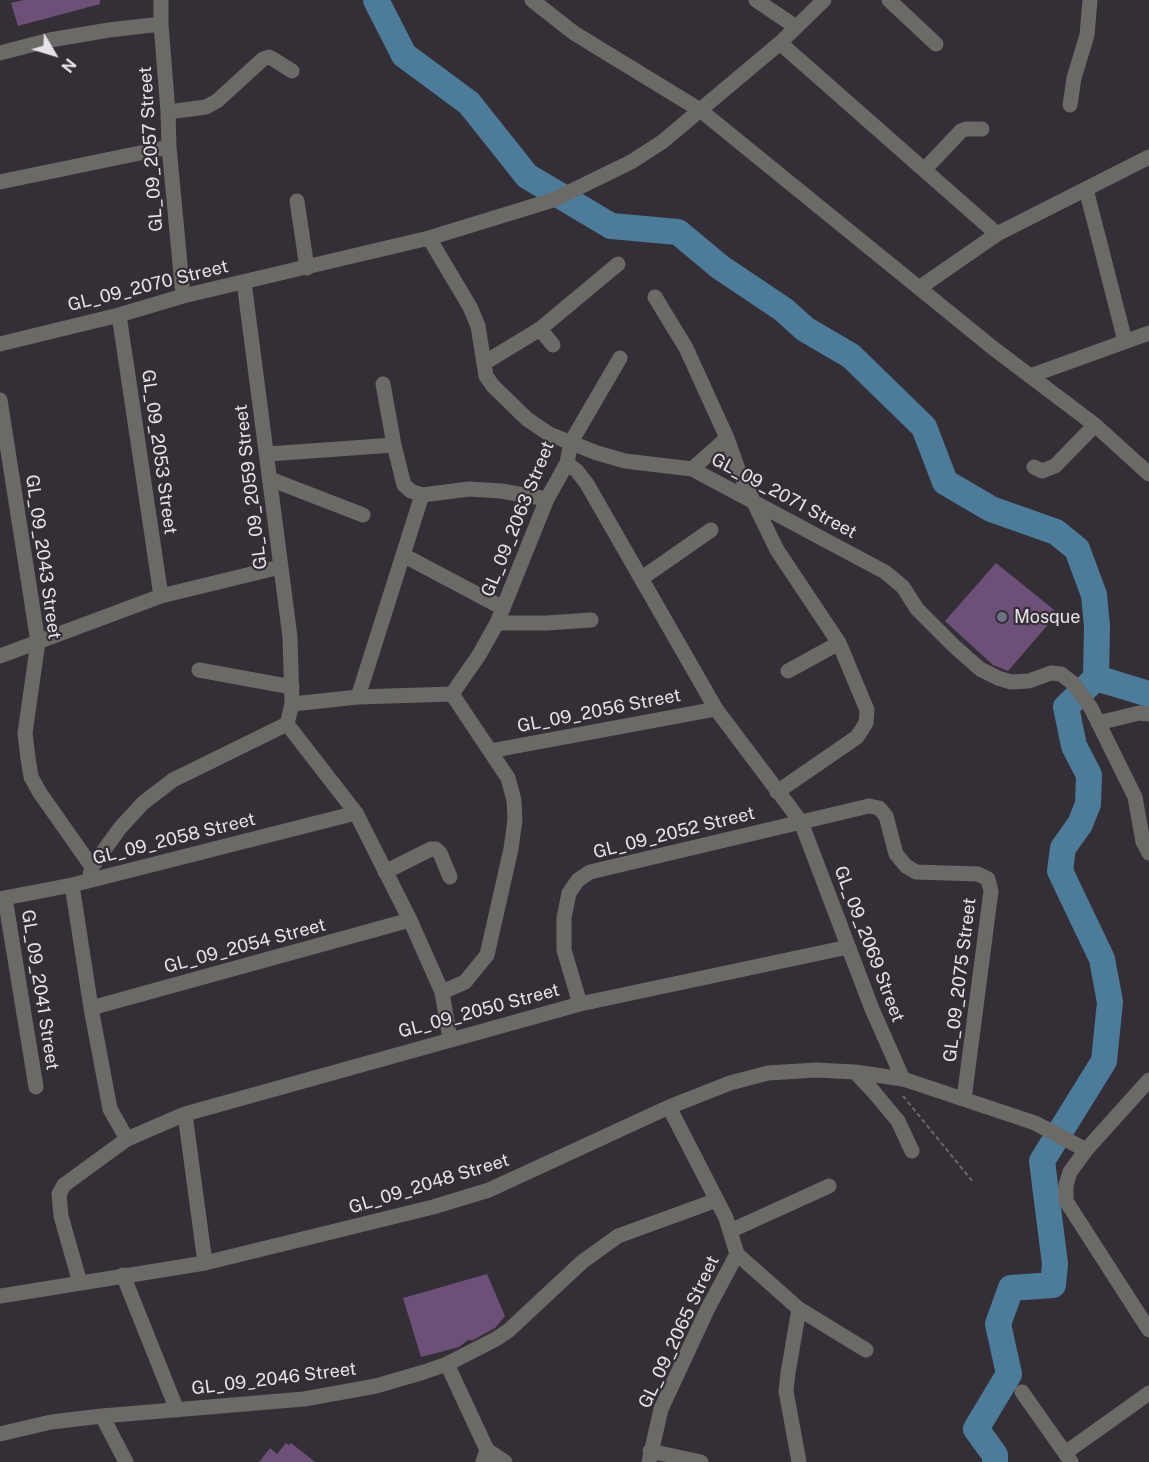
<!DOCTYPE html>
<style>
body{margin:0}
#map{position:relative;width:1149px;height:1462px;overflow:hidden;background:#342e36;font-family:"Public Sans",sans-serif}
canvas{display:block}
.north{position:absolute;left:24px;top:24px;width:60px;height:60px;-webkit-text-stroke:4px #342e36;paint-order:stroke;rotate:128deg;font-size:16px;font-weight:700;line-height:24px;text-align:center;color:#e6e2e7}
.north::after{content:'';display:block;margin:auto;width:21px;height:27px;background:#e6e2e7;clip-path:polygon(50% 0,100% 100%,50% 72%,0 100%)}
</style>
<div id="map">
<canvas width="1149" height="1462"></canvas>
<div class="north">N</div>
</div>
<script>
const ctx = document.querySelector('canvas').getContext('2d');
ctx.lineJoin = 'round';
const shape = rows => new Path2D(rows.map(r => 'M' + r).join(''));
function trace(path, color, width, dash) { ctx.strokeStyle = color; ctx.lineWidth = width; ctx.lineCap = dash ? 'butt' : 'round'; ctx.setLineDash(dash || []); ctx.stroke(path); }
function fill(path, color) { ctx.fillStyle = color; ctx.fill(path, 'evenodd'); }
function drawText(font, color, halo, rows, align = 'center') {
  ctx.font = font + ' "Public Sans",sans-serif'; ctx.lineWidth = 4.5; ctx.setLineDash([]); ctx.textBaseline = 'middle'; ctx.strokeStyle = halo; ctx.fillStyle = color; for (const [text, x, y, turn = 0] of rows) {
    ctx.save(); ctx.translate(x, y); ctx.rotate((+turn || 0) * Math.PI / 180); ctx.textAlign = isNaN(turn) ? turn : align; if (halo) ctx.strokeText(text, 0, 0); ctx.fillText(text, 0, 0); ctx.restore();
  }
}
trace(shape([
 [376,0,404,55,469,103,527,176,611,226,678,232,720,267,784,310,805,329,851,356,924,427,945,482,991,509,1056,532,1077,549,1094,595,1097,626,1096,678,1066,707,1074,746,1089,775,1088,804,1080,824,1063,848,1060,871,1102,959,1110,1002,1104,1061,1042,1161,1055,1264,1053,1285,1011,1288,998,1324,1009,1374,976,1429,995,1455,995,1462],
 [1096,678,1149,694]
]), '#4c7c9a', 26);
fill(shape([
 [23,0,100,0,100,4,18,26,11,3],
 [996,563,1058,613,1008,671,993,665,945,621],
 [487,1274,505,1316,495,1328,473,1340,468,1340,459,1347,421,1357,403,1298],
 [286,1443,289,1445,291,1443,315,1462,259,1462,270,1448,277,1454]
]), '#6c5078');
trace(shape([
 [903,1096,973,1182]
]), '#6c666d', 2, [4.5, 3]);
trace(shape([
 [161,0,161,24,168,112,169,147,183,296],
 [532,0,574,33,700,110,993,348,1095,425,1149,474],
 [756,0,796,27],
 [889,0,936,44],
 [780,43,997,234],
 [0,53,50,40,109,30,161,24],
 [1070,105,1074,78,1087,35,1090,0],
 [168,112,206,107,217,101,263,59,269,57,273,59,292,71],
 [925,169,961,131,966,129,982,129],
 [0,182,169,147],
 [1086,189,1125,341],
 [297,201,307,268],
 [429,238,470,307,478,326,486,376,493,386,527,419,549,434,597,453,625,461,692,469,885,572,903,587,917,609,954,646,980,669,998,678,1011,682,1029,681,1051,673,1061,674,1074,684,1091,708,1135,797,1143,842,1149,853],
 [244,282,290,637,292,704,287,724],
 [919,288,997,234,1149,157],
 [655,297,686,348,727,438,739,472,777,550,839,643,867,710,866,723,857,737,777,792],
 [119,315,161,596],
 [540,329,553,345],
 [0,344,119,315,183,296,429,238,553,200,631,162,662,142,780,43,824,0],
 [484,363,540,329,618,264],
 [1030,376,1149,333],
 [383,384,394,445,404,485,411,491,422,495,469,489,501,491,547,499],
 [0,400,38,642,25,733,28,758,31,777,40,793,92,867,89,880],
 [268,454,394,445],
 [567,463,577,471,587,484,716,709,801,822,872,1009,903,1079],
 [1034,467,1042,471,1055,466,1095,425],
 [692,469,727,438],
 [270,479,363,515],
 [403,555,503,608],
 [642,578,711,530],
 [497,623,546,623,591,620],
 [0,656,161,596,280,567],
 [199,670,292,687],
 [788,671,839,643],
 [452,694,479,655,497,623,547,499,567,463,571,442,620,358],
 [358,697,422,495],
 [292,704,358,697,452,694],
 [1098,723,1139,713,1149,714],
 [287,724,356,813,410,920,442,992,450,1039],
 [490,751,716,709],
 [92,867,120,828,143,803,173,780,287,724],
 [385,872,431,849,436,849,440,853,450,877],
 [72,885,91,1008,110,1109,127,1139],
 [5,898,36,1087],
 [0,899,72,885,356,813],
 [442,992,465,982,487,955,511,849,515,820,514,800,508,778,452,694],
 [580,1004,564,950,564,918,569,893,578,880,590,872,869,806,879,808,886,816,896,854,906,866,916,872,978,874,988,879,991,891,964,1099],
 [91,1008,410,920],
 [855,1072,873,1091,898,1121,912,1151],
 [1149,1080,1086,1150,1070,1172,1066,1185,1066,1201,1149,1330],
 [669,1107,726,1218,737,1254,799,1309,866,1350],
 [185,1114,205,1263],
 [730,1231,829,1186],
 [123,1275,177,1410],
 [80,1283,61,1216,59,1194,64,1185,127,1139,185,1114,580,1004,848,947],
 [0,1296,205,1263,433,1207,489,1190,669,1107,730,1083,768,1073,816,1070,855,1072,903,1079,1035,1123,1086,1150],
 [799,1309,788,1373,786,1391,799,1462],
 [447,1364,487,1450,483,1462],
 [1022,1392,1065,1453],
 [102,1416,126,1462],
 [0,1434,51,1422,102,1416,304,1399,376,1386,424,1372,447,1364,496,1339,508,1331,582,1262,618,1236,717,1200],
 [487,1450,505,1462],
 [650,1451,701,1462],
 [649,1462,661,1409,707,1310,737,1254],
 [1071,1462,1065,1453,1149,1393]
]), '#6c6a66', 15);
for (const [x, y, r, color] of [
 [1002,617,6,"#6b7280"]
]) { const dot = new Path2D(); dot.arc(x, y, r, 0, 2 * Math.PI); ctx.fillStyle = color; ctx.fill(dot); trace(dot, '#342e36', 2); }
drawText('18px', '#e6e2e7', '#342e36', [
 ["GL_09_2057 Street",151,149,-94],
 ["GL_09_2070 Street",148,286,-14],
 ["GL_09_2053 Street",159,452,82],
 ["GL_09_2059 Street",251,487,-97],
 ["GL_09_2071 Street",784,496,28],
 ["GL_09_2063 Street",518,519,-68],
 ["GL_09_2043 Street",43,557,82],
 ["GL_09_2056 Street",599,711,-11],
 ["GL_09_2052 Street",674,833,-14],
 ["GL_09_2058 Street",174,839,-14],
 ["GL_09_2069 Street",869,944,69],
 ["GL_09_2054 Street",245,946,-15],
 ["GL_09_2075 Street",960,980,-83],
 ["GL_09_2041 Street",40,990,81],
 ["GL_09_2050 Street",479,1011,-15],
 ["GL_09_2048 Street",429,1184,-17],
 ["GL_09_2065 Street",679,1332,-65],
 ["GL_09_2046 Street",274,1379,-7]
]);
drawText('18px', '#e6e2e7', '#342e36', [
 ["Mosque",1014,617]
], 'left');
</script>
